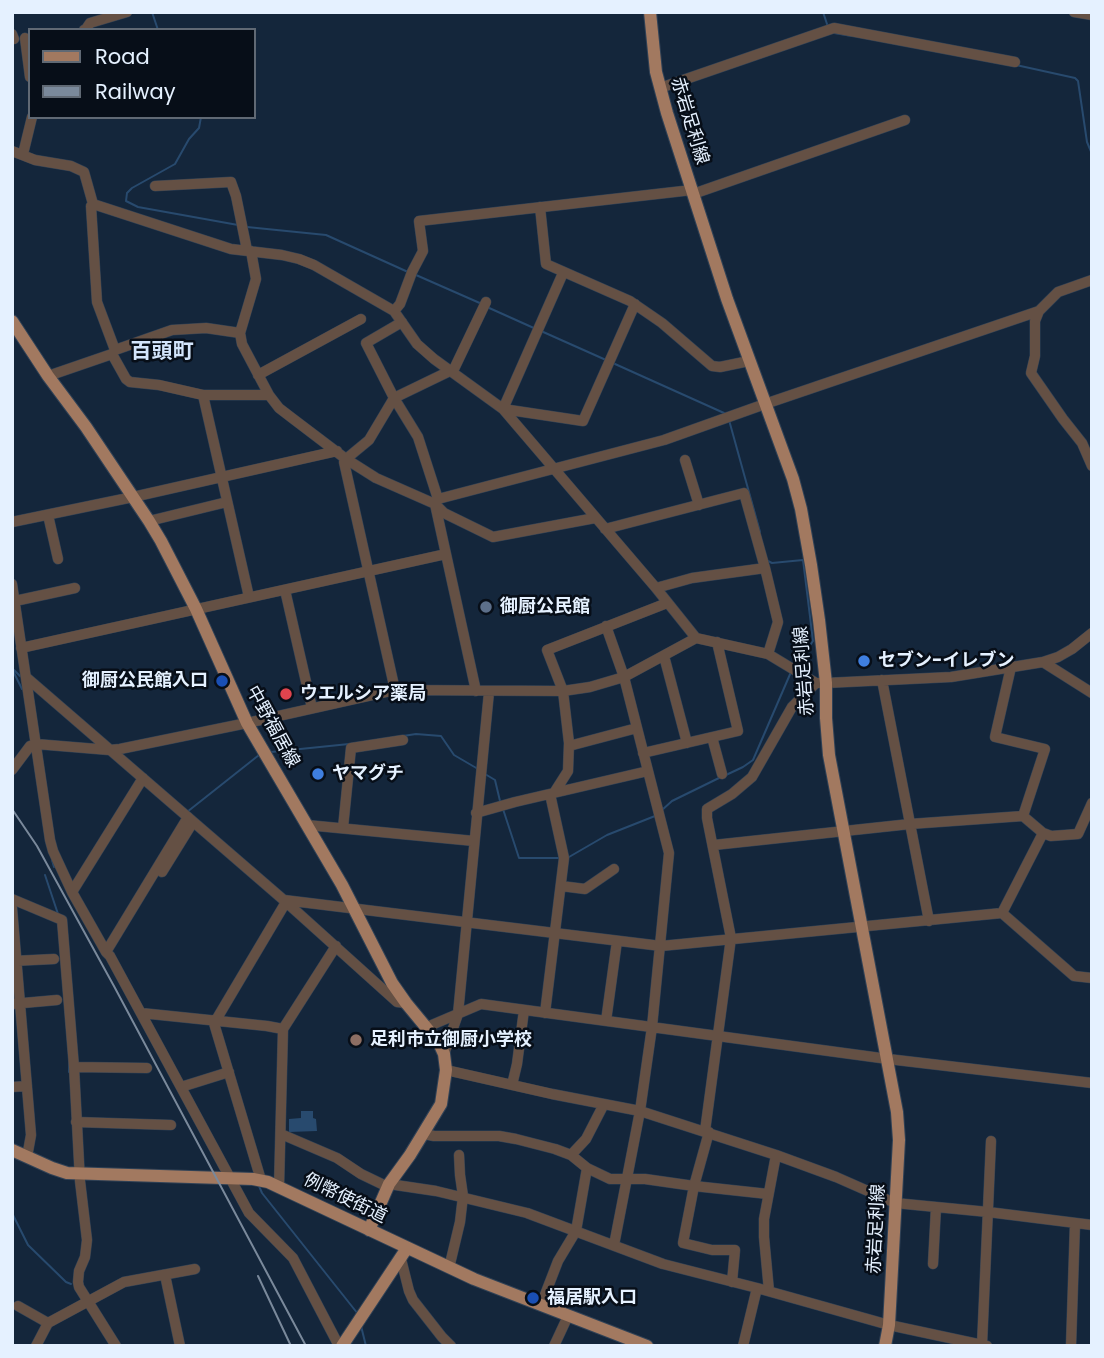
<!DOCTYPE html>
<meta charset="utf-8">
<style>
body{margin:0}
#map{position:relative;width:1104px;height:1358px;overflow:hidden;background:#14263b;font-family:Poppins,sans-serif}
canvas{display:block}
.frame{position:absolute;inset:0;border:14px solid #e5f1ff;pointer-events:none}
.legend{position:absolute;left:28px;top:28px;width:228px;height:91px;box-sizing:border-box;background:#070e18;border:2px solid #606974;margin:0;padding:9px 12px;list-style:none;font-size:21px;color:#e5f1ff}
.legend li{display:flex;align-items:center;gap:14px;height:35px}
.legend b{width:35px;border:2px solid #606974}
</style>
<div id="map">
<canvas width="1104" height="1358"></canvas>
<div class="frame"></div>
<ul class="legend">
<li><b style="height:9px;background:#a27960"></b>Road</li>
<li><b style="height:9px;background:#7a899b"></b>Railway</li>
</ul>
</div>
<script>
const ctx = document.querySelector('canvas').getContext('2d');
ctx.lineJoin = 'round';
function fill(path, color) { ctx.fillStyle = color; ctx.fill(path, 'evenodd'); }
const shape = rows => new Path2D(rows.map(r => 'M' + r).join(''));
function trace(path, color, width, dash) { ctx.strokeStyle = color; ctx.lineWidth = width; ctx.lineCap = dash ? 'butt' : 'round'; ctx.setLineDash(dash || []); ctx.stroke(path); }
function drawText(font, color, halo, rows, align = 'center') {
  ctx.font = font + ' Poppins,"Noto Sans JP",sans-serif'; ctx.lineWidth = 5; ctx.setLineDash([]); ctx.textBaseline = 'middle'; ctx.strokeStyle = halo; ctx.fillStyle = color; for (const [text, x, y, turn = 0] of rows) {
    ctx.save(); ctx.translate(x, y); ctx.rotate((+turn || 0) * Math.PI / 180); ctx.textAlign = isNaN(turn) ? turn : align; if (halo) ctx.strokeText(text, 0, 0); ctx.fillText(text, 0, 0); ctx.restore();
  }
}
fill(shape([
 [301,1111,313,1111,313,1118,316,1119,317,1131,289,1132,289,1119,301,1118]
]), '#284a6e');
trace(shape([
 [152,12,158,30],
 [823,12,828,27],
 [834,33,852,36],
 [1016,65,1075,78,1078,81,1087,142,1092,154],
 [201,117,199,128,189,139,175,164,132,188,127,193,126,201,138,207,238,225],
 [247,227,326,235,408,272],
 [416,275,482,304],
 [487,307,536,329],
 [541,331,606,360],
 [615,364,724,413],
 [729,420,760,532],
 [768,561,772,563,803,560,813,641,795,667],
 [12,669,22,689],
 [14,670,20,676],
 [403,736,416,734,441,736,454,755,478,769],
 [271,752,349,744],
 [485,774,495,780,500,801],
 [726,775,743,767,753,760,791,672],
 [503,809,519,858,560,858],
 [662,810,672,801,721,777],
 [187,812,259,755],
 [569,857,607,835,655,816],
 [52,860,54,867],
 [45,875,58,914],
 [69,1061,69,1072],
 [259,1186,262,1193,358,1314],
 [12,1213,28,1245,66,1282,71,1284],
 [361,1326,366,1346]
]), '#284a6e', 2);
const minor = shape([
 [1074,12,1092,15],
 [84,30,86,29,90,23,127,12],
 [12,34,14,39],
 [25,38,30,77],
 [660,88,834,28,1015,62],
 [12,151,35,160,71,166,84,172,93,204,231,249,282,255,299,259,314,265,394,311,417,344,434,359,503,409,656,588,696,638],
 [23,154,32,117],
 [155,186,231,182,236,196,247,250],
 [693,194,905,120],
 [93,204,91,206,97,302,115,350],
 [540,207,546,264,630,301,662,323,712,366,720,367,749,361],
 [251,251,256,279,240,333,242,344,269,395,279,408,292,418,346,459,376,478,435,504,444,513,493,537,595,518],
 [563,273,503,409,583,421,635,304],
 [1092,280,1058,292,1039,311,1035,321,1035,356,1031,373,1063,419,1082,443,1092,466],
 [394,311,400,304,412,272,423,251,419,221,692,190],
 [402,322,366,343,394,398,418,437,438,499,435,504,476,691],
 [112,354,126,379,130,382,159,385,203,395,269,395],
 [258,375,361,319],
 [48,376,112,354,115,350,172,330,206,328,240,333],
 [203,395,249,597],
 [685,460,699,505],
 [438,499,664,440,765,404,1039,311],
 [48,515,58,559],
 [149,521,227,502],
 [12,522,133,497,337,451],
 [605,529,744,493,765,568],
 [12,584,50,840,53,851,72,892,106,952,110,956,249,1213,293,1258,339,1346],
 [656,588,692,578,765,568,778,622,768,654],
 [285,590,312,708],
 [15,601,75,588],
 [606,626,624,677,669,853,652,1027,640,1111,614,1245],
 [21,648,446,554],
 [664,656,687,743],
 [1043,662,1092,693],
 [1011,667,995,737,1045,749,1023,816],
 [27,678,286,902,397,1002,406,1003],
 [882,680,929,921],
 [395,690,344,462,346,459,369,440,394,398,454,369,486,302],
 [712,737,722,774],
 [569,746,637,728],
 [643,753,738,731,717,642],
 [12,770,30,746,36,744,109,750,120,749,247,723,395,690,563,691,590,687,624,677,696,638,768,654,816,683,826,683,951,677,1043,662,1058,657,1072,649,1092,633],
 [554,793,568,771,569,743,563,691,547,650,667,603],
 [476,813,515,802,648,771],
 [307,825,474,841],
 [343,828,351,748,403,740],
 [714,845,910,824,1023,816,1043,833],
 [162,872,193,822],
 [561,886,585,889,614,869],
 [72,892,143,778],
 [12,899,62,920,74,1067,80,1181,87,1240,85,1257,79,1271,78,1282,79,1287,116,1346],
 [284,900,661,946,1002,913,1074,976,1092,978],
 [12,908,31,1135,27,1157],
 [1002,913,1043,833,1051,836,1078,834,1092,803],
 [106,952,188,817],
 [13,961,54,959],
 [12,1004,57,1000],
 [141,1013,267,1026,283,1029],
 [545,1013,564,858,550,794],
 [213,1020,261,1180],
 [216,1020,286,902],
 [606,1021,617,941],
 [427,1027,481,1004,888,1059,1092,1083],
 [444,1054,458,1014,489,692],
 [74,1067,147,1068],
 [446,1070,552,1094,640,1111,776,1155,836,1177,895,1203,988,1212,1092,1225],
 [512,1085,517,1064,524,1010],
 [12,1087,27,1086],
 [181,1087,229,1072],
 [76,1122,171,1125],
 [705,1131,731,938,707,818,707,809,732,794,752,777,792,707,816,683],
 [709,1132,694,1186,683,1243,712,1250,735,1250,732,1282],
 [281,1134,337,1158,361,1174,388,1187],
 [424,1134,434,1136,499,1136,516,1139,555,1149,571,1155,587,1168,610,1179,645,1179,694,1186,768,1194],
 [571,1155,586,1139,604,1104],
 [389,1184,436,1191,527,1213,663,1264,757,1288,889,1325,987,1346],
 [279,1187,283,1029,336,946],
 [401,1259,409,1291,413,1300,442,1337,451,1346],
 [933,1264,936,1207],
 [449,1268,460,1222,463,1196,460,1175,459,1155],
 [165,1275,180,1346],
 [769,1291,764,1237,764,1219,776,1155],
 [541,1305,558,1261,576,1231,587,1168],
 [18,1306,48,1323],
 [982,1345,991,1141],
 [36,1346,48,1323,124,1282,195,1269],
 [554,1346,568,1316],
 [743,1346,757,1288],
 [1071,1346,1075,1223]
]);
const major = shape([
 [650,12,656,72,667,113,727,299,793,479,801,509,811,565,819,620,826,683,826,718,829,755,897,1112,899,1140,889,1325,885,1346],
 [12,321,48,376,86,427,149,521,161,541,196,609,247,723,342,885,392,983,406,1003,439,1043,444,1054,446,1070,441,1104,410,1155,389,1184,369,1230],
 [12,1150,52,1168,67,1173,253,1179,268,1182,474,1279,647,1346],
 [342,1346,407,1248]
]);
trace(minor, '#314256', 11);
trace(major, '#314256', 14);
trace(minor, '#645044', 10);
trace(major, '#a27960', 12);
trace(shape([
 [12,809,37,846,115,988,306,1346],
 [258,1276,291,1346]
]), '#7a899b', 2);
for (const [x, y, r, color] of [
 [486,607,7,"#5c6f8a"],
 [864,661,7,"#3f7fe0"],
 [222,681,7,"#1a4fb4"],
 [286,694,7,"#e0444e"],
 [318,774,7,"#3f7fe0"],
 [356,1040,7,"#8d6e63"],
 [533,1298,7,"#1a4fb4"]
]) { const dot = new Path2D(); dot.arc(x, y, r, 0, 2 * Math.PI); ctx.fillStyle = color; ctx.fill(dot); trace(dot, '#070e18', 2.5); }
drawText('18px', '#e5f1ff', '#070e18', [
 ["赤岩足利線",689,121,73],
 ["赤岩足利線",805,671,-94],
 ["中野福居線",272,727,61],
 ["例幣使街道",345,1199,26],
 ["赤岩足利線",877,1229,-87]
]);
drawText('bold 18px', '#e5f1ff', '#070e18', [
 ["御厨公民館",500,607],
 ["セブン-イレブン",878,661],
 ["御厨公民館入口",208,681,"right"],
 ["ウエルシア薬局",300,694],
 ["ヤマグチ",332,774],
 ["足利市立御厨小学校",370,1040],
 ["福居駅入口",547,1298]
], 'left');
drawText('bold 21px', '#d3e5fc', '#070e18', [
 ["百頭町",162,353]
]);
</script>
